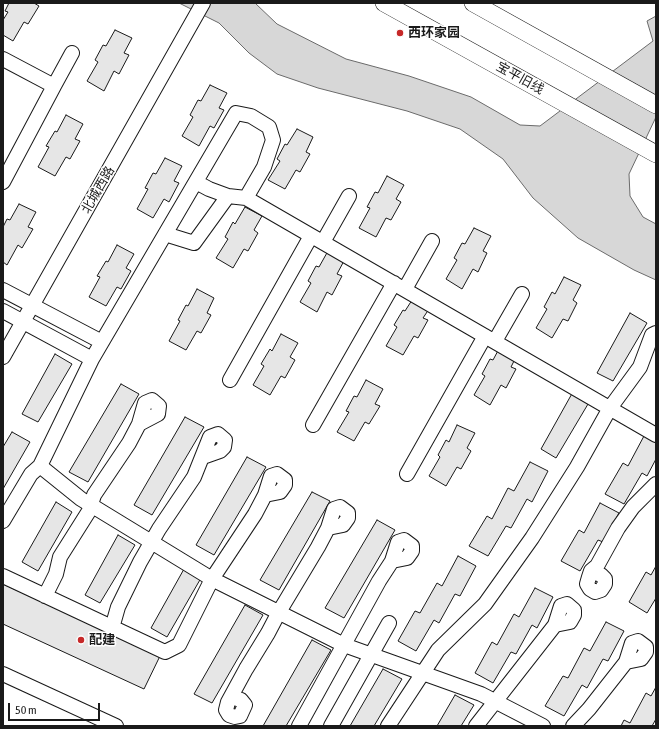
<!DOCTYPE html>
<meta charset="utf-8">
<style>
body{margin:0}
#map{position:relative;width:659px;height:729px;overflow:hidden;background:#fff;font-family:"Asap Condensed",sans-serif}
canvas{display:block}
.frame{position:absolute;inset:0;border:4px solid #1a1a1a;pointer-events:none}
.scale{position:absolute;left:8px;top:703px;width:92px;height:18px;box-sizing:border-box;border:2px solid #1a1a1a;border-top:0;padding-left:5px;font-size:12px;line-height:14px;white-space:nowrap;color:#1a1a1a;-webkit-text-stroke:3px #fff;paint-order:stroke}
</style>
<div id="map">
<canvas width="659" height="729"></canvas>
<div class="frame"></div>
<div class="scale">50 m</div>
</div>
<script>
const ctx = document.querySelector('canvas').getContext('2d');
ctx.lineJoin = 'round';
function fill(path, color) { ctx.fillStyle = color; ctx.fill(path, 'evenodd'); }
const shape = rows => new Path2D(rows.map(r => 'M' + r).join(''));
function trace(path, color, width, dash) { ctx.strokeStyle = color; ctx.lineWidth = width; ctx.lineCap = dash ? 'butt' : 'round'; ctx.setLineDash(dash || []); ctx.stroke(path); }
function drawText(font, color, halo, rows, align = 'center') {
  ctx.font = font + ' "Asap Condensed","Noto Sans SC",sans-serif'; ctx.lineWidth = 3; ctx.setLineDash([]); ctx.textBaseline = 'middle'; ctx.strokeStyle = halo; ctx.fillStyle = color; for (const [text, x, y, turn = 0] of rows) {
    ctx.save(); ctx.translate(x, y); ctx.rotate((+turn || 0) * Math.PI / 180); ctx.textAlign = isNaN(turn) ? turn : align; if (halo) ctx.strokeText(text, 0, 0); ctx.fillText(text, 0, 0); ctx.restore();
  }
}
const water = shape([
 [179,3,255,3,277,24,346,59,409,76,471,97,520,125,540,126,653,41,647,21,656,16,656,117,629,174,630,196,643,217,656,224,656,280,634,270,578,238,533,198,503,159,460,129,407,111,318,88,277,74,249,53,219,23,179,3]
]);
fill(water, '#d7d7d7');
trace(water, '#6a6a6a', 1);
const building = shape([
 [9,3,34,3,39,6,28,24,24,22,13,41,3,35,3,20,8,12,5,11,9,3],
 [115,30,132,38,124,53,129,55,119,74,114,71,104,91,87,81,98,62,95,60,103,45,106,46,115,30],
 [210,85,227,93,219,108,224,110,214,128,210,126,199,146,182,136,193,117,190,115,198,100,201,101,210,85],
 [66,115,83,124,75,139,80,141,70,159,66,157,55,176,38,167,49,147,46,146,55,131,57,132,66,115],
 [297,129,313,137,306,152,310,154,300,172,296,170,285,189,268,180,280,161,277,159,285,144,287,145,297,129],
 [165,158,182,166,174,181,179,183,169,202,164,199,153,218,137,209,148,189,145,188,153,173,156,174,165,158],
 [387,176,404,185,396,199,401,202,391,220,386,218,376,237,359,228,370,208,367,207,375,192,378,193,387,176],
 [19,204,36,212,28,227,33,229,22,248,18,245,7,265,3,262,3,227,7,219,10,220,19,204],
 [245,207,262,216,254,230,258,233,248,251,244,249,233,268,216,258,228,239,225,237,233,222,235,224,245,207],
 [474,228,491,236,483,251,487,253,478,272,473,269,462,289,446,279,457,260,454,258,462,243,465,244,474,228],
 [117,245,134,254,126,268,131,271,121,289,117,287,106,306,89,297,100,277,97,276,106,261,108,262,117,245],
 [328,251,345,259,337,274,342,276,332,295,327,292,317,312,300,302,311,283,308,281,316,266,319,267,328,251],
 [564,277,581,285,573,300,577,303,568,321,563,319,552,338,536,328,547,309,544,307,552,292,555,294,564,277],
 [197,289,214,298,207,313,211,315,201,333,197,331,186,350,169,341,180,321,178,320,186,305,188,306,197,289],
 [414,297,431,306,423,318,428,320,418,338,414,336,403,355,386,346,397,327,394,325,403,310,405,311,414,297],
 [630,313,647,323,613,381,597,373,630,313],
 [281,334,298,343,290,357,295,360,285,378,281,376,270,395,253,385,264,366,261,364,270,349,272,351,281,334],
 [500,347,517,355,511,367,516,369,506,388,501,385,490,405,474,395,485,376,482,374,490,359,493,360,500,347],
 [55,354,72,364,38,422,22,414,55,354],
 [366,380,383,389,375,404,380,406,369,424,365,422,354,441,337,432,349,412,346,411,354,396,357,397,366,380],
 [121,384,139,394,88,482,69,472,121,384],
 [574,390,591,399,556,458,541,449,574,390],
 [185,417,204,427,152,515,134,505,185,417],
 [457,425,475,433,467,448,471,451,461,469,457,467,446,486,429,476,440,457,438,455,446,440,449,442,457,425],
 [12,432,30,442,3,489,3,447,12,432],
 [644,436,656,443,656,459,647,476,642,473,624,504,605,494,623,463,628,466,644,436],
 [247,457,266,467,214,555,196,545,247,457],
 [530,462,548,471,532,502,527,499,511,528,506,526,488,556,469,546,487,516,492,519,508,488,514,491,530,462],
 [312,492,330,501,279,590,260,580,312,492],
 [56,502,72,512,38,571,22,562,56,502],
 [600,503,619,513,603,542,598,540,580,571,561,561,579,530,584,533,600,503],
 [377,520,395,530,344,618,325,608,377,520],
 [118,535,135,545,100,603,85,595,118,535],
 [458,556,476,566,460,596,455,594,439,623,434,620,416,651,398,641,415,611,420,613,437,583,442,586,458,556],
 [656,566,656,598,647,613,629,602,646,572,651,575,656,566],
 [184,569,201,578,167,637,151,628,184,569],
 [3,584,160,656,144,689,3,624,3,584],
 [535,588,553,597,537,628,532,625,516,654,511,652,493,683,475,673,492,642,497,645,514,614,519,617,535,588],
 [245,605,263,615,212,703,194,694,245,605],
 [606,622,624,631,608,661,603,659,587,688,582,685,564,716,545,706,563,676,568,678,584,648,590,651,606,622],
 [312,640,331,650,286,726,263,726,312,640],
 [383,669,402,679,374,726,350,726,383,669],
 [656,687,656,719,652,726,621,726,624,720,630,723,646,693,651,696,656,687],
 [455,695,474,705,461,726,437,726,455,695]
]);
fill(building, '#e6e6e6');
trace(building, '#1a1a1a', 1);
const minor = shape([
 [3,59,54,86,3,182],
 [54,86,72,53],
 [196,182,209,189,228,196,246,198,264,167,273,140,269,127,251,116,236,113,92,359,40,466,81,499,212,579,344,645,481,694,543,726],
 [246,198,656,435],
 [165,234,194,243,228,196],
 [323,242,349,196],
 [405,289,432,241],
 [3,290,102,342],
 [3,311,92,359],
 [495,341,522,294],
 [3,357,203,3],
 [230,380,311,236],
 [313,425,394,283],
 [407,474,485,336],
 [3,521,31,474,40,466],
 [591,571,601,575,605,579,605,584,601,590,595,592,590,589,587,584,589,577,591,571,597,566,618,528,633,507,656,484],
 [3,576,165,652,179,645,212,579,255,514,265,495,271,476,277,474,285,480,285,485,280,492,265,495],
 [45,596,56,574,60,557,89,511,94,495,129,443,139,424,145,403,152,400,159,406,158,414,139,424],
 [112,628,118,607,140,562,159,529,194,477,210,437,218,434,225,440,224,447,220,451,203,457],
 [3,674,116,726],
 [231,697,241,700,245,705,240,716,235,717,229,715,226,710,228,702,246,669,268,633,279,612,318,547,328,528,334,509,340,507,348,513,348,518,343,525,328,528],
 [299,726,379,581,392,561,398,542,404,540,412,546,412,551,407,558,392,561],
 [331,726,389,623],
 [388,726,438,650,485,604,532,538,577,467,610,408,640,367,652,335,656,333],
 [476,726,555,625,561,606,567,604,574,610,574,615,570,622,555,625],
 [573,726,589,709,626,662,632,643,638,641,646,647,646,652,641,659,626,662]
]);
const major = shape([
 [384,3,656,154],
 [473,3,656,105]
]);
trace(minor, '#1a1a1a', 16);
trace(major, '#1a1a1a', 18);
trace(minor, '#fff', 14);
trace(major, '#fff', 17);
for (const [x, y, r, color] of [
 [400,33,4,"#c62828"],
 [81,640,4,"#c62828"]
]) { const dot = new Path2D(); dot.arc(x, y, r, 0, 2 * Math.PI); ctx.fillStyle = color; ctx.fill(dot); trace(dot, '#fff', 1.5); }
drawText('bold 13px', '#1a1a1a', '#fff', [
 ["西环家园",408,33],
 ["配建",89,640]
], 'left');
drawText('13px', '#1a1a1a', '#fff', [
 ["宝平旧线",520,78,29],
 ["北城西路",98,190,-60]
]);
</script>
